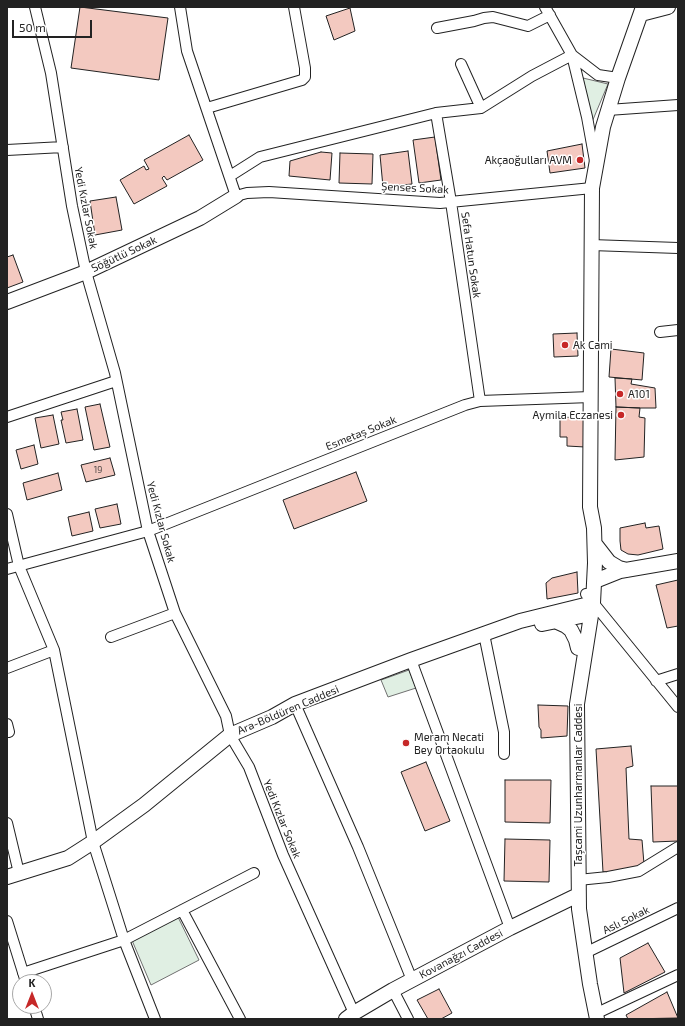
<!DOCTYPE html>
<meta charset="utf-8">
<style>
body{margin:0}
#map{position:relative;width:685px;height:1026px;overflow:hidden;background:#fff;font-family:"Exo 2",sans-serif}
canvas{display:block}
.frame{position:absolute;inset:0;border:8px solid #222;pointer-events:none}
.north{position:absolute;left:12px;top:974px;width:40px;height:40px;box-sizing:border-box;background:#fff;border:1px solid #a7a7a7;border-radius:50%;rotate:0deg;font-size:11px;font-weight:700;line-height:16px;text-align:center;color:#222}
.north::after{content:'';display:block;margin:auto;width:14px;height:18px;background:#c62828;clip-path:polygon(50% 0,100% 100%,50% 72%,0 100%)}
.scale{position:absolute;left:12px;top:20px;width:80px;height:18px;box-sizing:border-box;border:2px solid #222;border-top:0;padding-left:5px;font-size:12px;line-height:14px;white-space:nowrap;color:#222;-webkit-text-stroke:3px #fff;paint-order:stroke}
</style>
<div id="map">
<canvas width="685" height="1026"></canvas>
<div class="frame"></div>
<div class="north">K</div>
<div class="scale">50 m</div>
</div>
<script>
const ctx = document.querySelector('canvas').getContext('2d');
ctx.lineJoin = 'round';
function fill(path, color) { ctx.fillStyle = color; ctx.fill(path, 'evenodd'); }
const shape = rows => new Path2D(rows.map(r => 'M' + r).join(''));
function trace(path, color, width, dash) { ctx.strokeStyle = color; ctx.lineWidth = width; ctx.lineCap = dash ? 'butt' : 'round'; ctx.setLineDash(dash || []); ctx.stroke(path); }
function drawText(font, color, halo, rows, align = 'center') {
  ctx.font = font + ' "Exo 2",sans-serif'; ctx.lineWidth = 3; ctx.setLineDash([]); ctx.textBaseline = 'middle'; ctx.strokeStyle = halo; ctx.fillStyle = color; for (const [text, x, y, turn = 0] of rows) {
    ctx.save(); ctx.translate(x, y); ctx.rotate((+turn || 0) * Math.PI / 180); ctx.textAlign = isNaN(turn) ? turn : align; if (halo) ctx.strokeText(text, 0, 0); ctx.fillText(text, 0, 0); ctx.restore();
  }
}
const green = shape([
 [583,78,608,84,592,122,583,78],
 [409,670,416,688,388,697,381,680,409,670],
 [178,917,199,960,151,985,131,938,178,917]
]);
fill(green, '#e0efe3');
trace(green, '#6f6f6f', 1);
const building = shape([
 [80,7,168,18,159,80,71,68,80,7],
 [350,8,355,31,334,40,326,16,350,8],
 [189,135,203,160,167,180,164,176,162,178,167,186,134,204,120,180,144,166,146,170,149,169,144,160,189,135],
 [435,137,441,180,419,183,413,140,435,137],
 [582,144,585,168,550,173,547,151,582,144],
 [408,151,412,184,383,187,380,155,408,151],
 [321,152,332,153,330,180,289,176,290,161,321,152],
 [340,153,373,154,372,184,339,183,340,153],
 [116,197,122,230,95,235,90,201,116,197],
 [13,255,23,282,7,288,7,257,13,255],
 [577,333,578,356,554,357,553,334,577,333],
 [611,349,644,353,642,380,609,377,611,349],
 [615,378,632,379,631,384,655,388,656,408,640,408,616,407,615,378],
 [100,404,110,447,94,450,85,407,100,404],
 [616,407,640,408,639,417,645,418,644,457,615,460,616,407],
 [77,409,83,440,66,443,61,420,63,420,61,412,77,409],
 [53,415,59,444,41,448,35,418,53,415],
 [560,417,585,418,585,447,567,446,567,437,560,437,560,417],
 [34,445,38,464,21,469,16,450,34,445],
 [110,458,115,475,86,482,81,465,110,458],
 [356,472,367,501,294,529,283,500,356,472],
 [58,473,62,490,27,500,23,483,58,473],
 [117,504,121,524,100,528,95,509,117,504],
 [89,512,93,531,72,536,68,517,89,512],
 [645,523,646,528,659,526,663,549,638,555,628,554,621,550,620,541,620,528,645,523],
 [577,572,578,593,547,599,546,583,552,578,577,572],
 [678,580,678,626,667,628,656,585,678,580],
 [538,705,568,706,567,736,541,738,541,730,539,727,538,705],
 [631,746,633,766,626,768,629,839,642,840,644,864,625,871,603,872,596,749,631,746],
 [426,762,450,821,425,831,401,772,426,762],
 [505,780,551,780,550,823,505,822,505,780],
 [651,786,678,786,678,841,653,842,651,786],
 [505,839,550,840,549,882,504,881,505,839],
 [648,943,665,972,624,993,620,958,648,943],
 [439,989,452,1013,441,1019,428,1019,417,1000,439,989],
 [667,992,678,1018,628,1019,626,1015,667,992]
]);
fill(building, '#f3c9c0');
trace(building, '#222', 1);
const street = shape([
 [35,7,51,73,72,206,86,272,115,373,148,531,175,613,226,716,230,735,249,767,283,855,354,1013],
 [180,7,187,51,236,196,247,193,269,192,440,203,592,188],
 [545,7,572,55,587,117,595,161],
 [437,28,474,21,484,18,493,17,528,26,550,15],
 [461,64,481,108],
 [207,108,302,80,305,77,305,68,294,7],
 [608,110,678,105],
 [436,113,451,202,480,401],
 [7,150,63,147],
 [230,176,260,157,436,113,481,108,532,76,572,55,598,75,618,78],
 [591,245,678,248],
 [660,332,678,330],
 [7,417,116,381],
 [7,514,19,566,54,650,93,842,124,940,155,1019],
 [7,569,148,531,465,405,480,401,591,397],
 [586,594,678,707],
 [484,634,504,732,504,754],
 [111,637,175,613],
 [411,660,510,928],
 [7,668,54,650],
 [656,681,678,674],
 [295,704,358,847,412,980],
 [7,724,9,732,7,732],
 [7,823,19,873],
 [578,880,608,877,639,871,678,847],
 [182,910,240,1019],
 [7,921,26,982],
 [585,953,678,908],
 [23,973,124,940,254,873],
 [393,990,408,1019],
 [34,1006,38,1019],
 [595,1014,678,975]
]);
const secondary = shape([
 [641,14,668,7],
 [7,302,86,272,200,218,236,196],
 [595,544,609,562,619,568,627,570],
 [595,581,620,571,678,561],
 [555,621,566,626,571,630,576,640,578,648],
 [542,624,591,614],
 [7,877,68,858,93,842,144,805,230,735,272,717,295,704,411,660,520,621,593,603],
 [346,1019,354,1013,393,990,510,928,578,895],
 [597,1019,590,984,579,909,577,704,593,603,595,563,594,528,590,507,592,188,603,127,618,78,643,7]
]);
trace(street, '#222', 12);
trace(secondary, '#222', 16);
trace(street, '#fff', 10);
trace(secondary, '#fff', 14);
for (const [x, y, r, color] of [
 [580,160,4,"#c62828"],
 [565,345,4,"#c62828"],
 [620,394,4,"#c62828"],
 [621,415,4,"#c62828"],
 [406,743,4,"#c62828"]
]) { const dot = new Path2D(); dot.arc(x, y, r, 0, 2 * Math.PI); ctx.fillStyle = color; ctx.fill(dot); trace(dot, '#fff', 1.5); }
drawText('9px', '#564c4a', null, [
 ["19",98,470]
]);
drawText('11px', '#222', '#fff', [
 ["Akçaoğulları AVM",572,160,"right"],
 ["Ak Cami",573,345],
 ["A101",628,394],
 ["Aymila Eczanesi",613,415,"right"],
 ["Meram Necati",414,737],
 ["Bey Ortaokulu",414,750]
], 'left');
drawText('11px', '#222', '#fff', [
 ["Şenses Sokak",415,188,3],
 ["Yedi Kızlar Sokak",86,208,79],
 ["Söğütlü Sokak",124,254,-25],
 ["Sefa Hatun Sokak",471,255,82],
 ["Esmetaş Sokak",361,433,-22],
 ["Yedi Kızlar Sokak",161,522,75],
 ["Ara-Böldüren Caddesi",288,710,-23],
 ["Taşcami Uzunharmanlar Caddesi",578,785,-90],
 ["Yedi Kızlar Sokak",282,819,68],
 ["Aslı Sokak",626,920,-26],
 ["Kovanağzı Caddesi",461,954,-28]
]);
</script>
